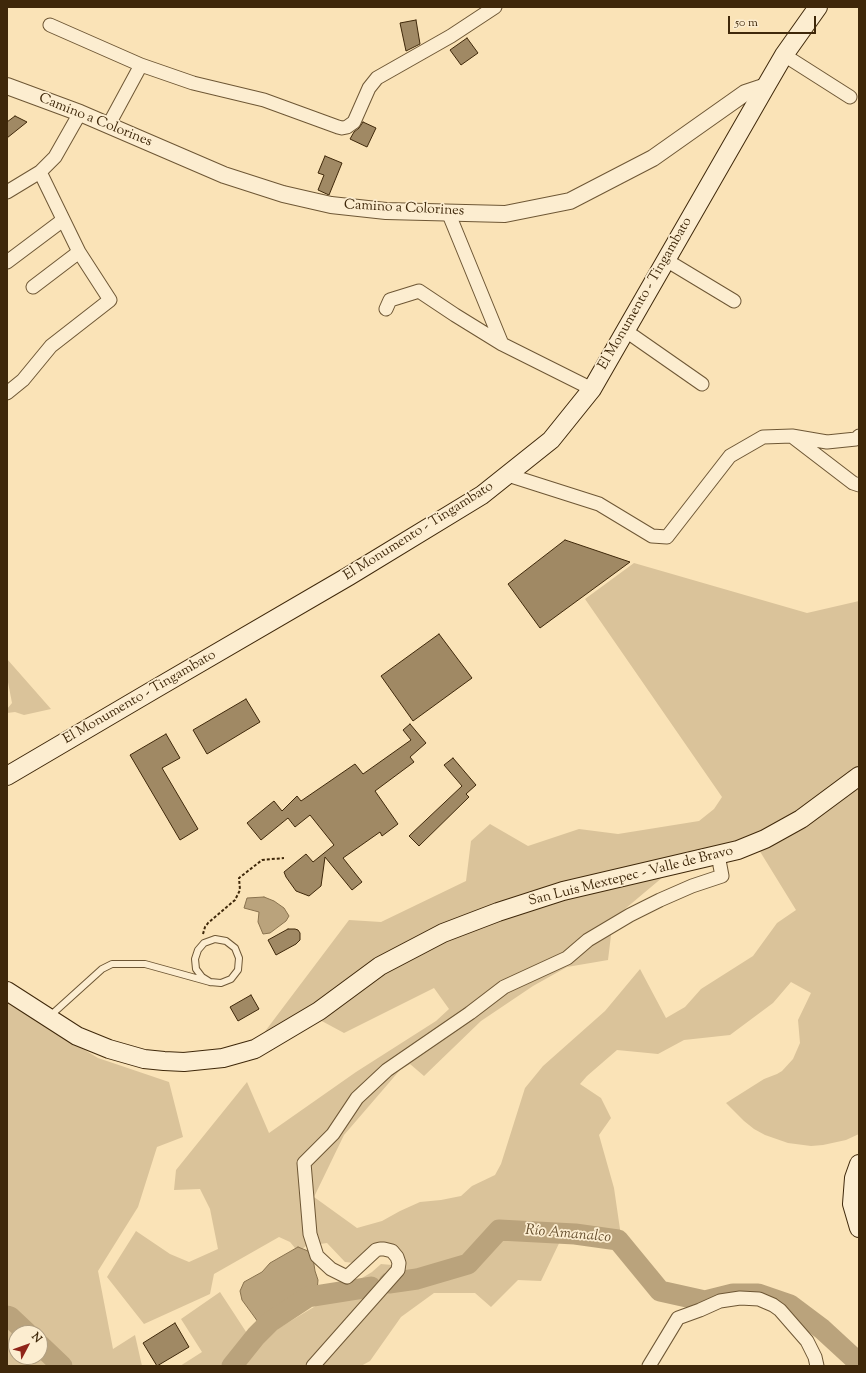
<!DOCTYPE html>
<meta charset="utf-8">
<style>
body{margin:0}
#map{position:relative;width:866px;height:1373px;overflow:hidden;background:#fae3b7;font-family:"Sorts Mill Goudy",serif}
canvas{display:block}
.frame{position:absolute;inset:0;border:8px solid #3f280a;pointer-events:none}
.north{position:absolute;left:8px;top:1325px;width:40px;height:40px;box-sizing:border-box;background:#fcedd0;border:1px solid #b09e81;border-radius:50%;rotate:49deg;font-size:11px;font-weight:700;line-height:16px;text-align:center;color:#3f280a}
.north::after{content:'';display:block;margin:auto;width:14px;height:18px;background:#8f2418;clip-path:polygon(50% 0,100% 100%,50% 72%,0 100%)}
.scale{position:absolute;left:728px;top:16px;width:88px;height:18px;box-sizing:border-box;border:2px solid #3f280a;border-top:0;padding-left:5px;font-size:12px;line-height:14px;white-space:nowrap;color:#3f280a;-webkit-text-stroke:3px #fcedd0;paint-order:stroke}
</style>
<div id="map">
<canvas width="866" height="1373"></canvas>
<div class="frame"></div>
<div class="north">N</div>
<div class="scale">50 m</div>
</div>
<script>
const ctx = document.querySelector('canvas').getContext('2d');
ctx.lineJoin = 'round';
function fill(path, color) { ctx.fillStyle = color; ctx.fill(path, 'evenodd'); }
const shape = rows => new Path2D(rows.map(r => 'M' + r).join(''));
function trace(path, color, width, dash) { ctx.strokeStyle = color; ctx.lineWidth = width; ctx.lineCap = dash ? 'butt' : 'round'; ctx.setLineDash(dash || []); ctx.stroke(path); }
function drawText(font, color, halo, rows, align = 'center') {
  ctx.font = font + ' "Sorts Mill Goudy",serif'; ctx.lineWidth = 3.5; ctx.setLineDash([]); ctx.textBaseline = 'middle'; ctx.strokeStyle = halo; ctx.fillStyle = color; for (const [text, x, y, turn = 0] of rows) {
    ctx.save(); ctx.translate(x, y); ctx.rotate((+turn || 0) * Math.PI / 180); ctx.textAlign = isNaN(turn) ? turn : align; if (halo) ctx.strokeText(text, 0, 0); ctx.fillText(text, 0, 0); ctx.restore();
  }
}
fill(shape([
 [634,563,807,613,859,601,859,1134,846,1140,823,1145,811,1146,788,1143,765,1135,754,1129,744,1121,726,1103,764,1079,777,1074,782,1071,793,1059,800,1043,798,1020,811,993,791,982,773,1003,730,1035,684,1040,658,1054,617,1050,587,1076,580,1084,601,1098,611,1118,599,1135,614,1188,622,1243,563,1235,541,1281,518,1280,491,1307,475,1293,434,1293,401,1317,370,1361,361,1366,229,1366,279,1328,372,1272,381,1264,392,1265,402,1253,394,1246,354,1263,345,1262,327,1243,306,1246,296,1254,295,1248,290,1242,279,1237,214,1274,210,1294,144,1324,107,1277,136,1231,170,1254,189,1262,218,1249,210,1209,200,1189,174,1190,176,1170,247,1082,269,1133,356,1072,436,1021,449,1009,434,988,344,1033,307,1013,254,1046,349,920,381,922,466,881,471,841,490,824,528,846,579,829,618,834,699,821,714,809,722,797,585,599],
 [756,845,796,910,777,923,753,956,701,989,685,1007,666,1018,640,969,605,1011,543,1066,525,1088,501,1164,495,1175,472,1186,461,1196,441,1200,420,1202,400,1211,382,1221,357,1228,314,1197,344,1135,400,1070,410,1064,424,1076,481,1021,533,986,567,967,608,960,613,919,682,861],
 [7,659,51,709,24,715,15,712,7,713,7,709,12,703,7,677],
 [7,1003,98,1058,169,1082,183,1137,157,1147,138,1207,98,1271,113,1349,135,1335,142,1366,7,1366],
 [16,1333,40,1333,40,1357,16,1357],
 [220,1292,254,1344,221,1366,180,1366,202,1352,181,1319]
]), '#dac39a');
const water = shape([
 [264,897,274,901,284,908,289,916,286,921,270,933,263,934,258,922,259,912,244,908,247,898,264,897],
 [298,1247,308,1251,313,1258,315,1271,318,1280,317,1291,307,1304,297,1307,284,1316,278,1322,267,1327,258,1322,253,1315,242,1300,240,1291,244,1282,262,1272,270,1263,298,1247]
]);
fill(water, '#baa37c');
trace(water, '#89724e', 1);
trace(shape([
 [389,1283,417,1279,468,1264,499,1230,575,1234,618,1240,660,1291,705,1301,733,1294,758,1294,790,1305,822,1329,859,1363],
 [7,1316,10,1317,27,1333],
 [40,1345,62,1366],
 [232,1366,256,1336,270,1322,308,1297,371,1287]
]), '#baa37c', 21);
const building = shape([
 [416,20,420,44,406,51,400,23,416,20],
 [467,38,478,53,461,65,450,50,467,38],
 [15,116,27,122,7,138,7,122,15,116],
 [363,122,376,128,367,147,350,139,354,132,359,128,363,122],
 [325,156,342,163,329,195,318,190,324,175,318,173,325,156],
 [565,540,630,562,540,628,508,584,565,540],
 [439,634,472,678,413,721,381,676,439,634],
 [246,699,260,722,207,754,193,730,246,699],
 [410,724,426,743,410,757,414,762,375,791,398,824,382,836,380,832,343,858,362,882,352,890,325,857,321,886,309,896,296,891,286,877,284,872,306,854,313,862,334,845,310,815,295,827,288,818,261,840,247,823,274,801,282,811,297,796,301,801,355,764,363,774,411,740,403,730,410,724],
 [166,734,180,758,162,768,198,829,180,840,130,755,166,734],
 [453,758,476,785,466,794,469,797,419,846,409,836,462,786,444,765,453,758],
 [288,929,295,929,298,930,300,933,300,940,296,944,276,955,268,940,288,929],
 [251,995,259,1009,238,1021,230,1007,251,995],
 [175,1323,189,1347,157,1366,143,1343,175,1323]
]);
fill(building, '#a08964');
trace(building, '#3f280a', 1);
const service = shape([
 [50,1016,102,969,112,964,145,964,210,982,221,983,231,979,238,970,239,958,235,948,226,941,215,939,204,943,198,950,195,959,196,969,202,977,210,982]
]);
const minor = shape([
 [50,25,141,65,193,83,264,100,338,127,342,128,347,127,354,122,369,88,377,78,451,36,495,7],
 [784,55,850,97],
 [108,126,141,65],
 [7,192,40,172,55,157,80,113],
 [448,212,502,344],
 [666,260,734,301],
 [7,262,63,220],
 [33,287,79,252],
 [386,309,390,300,419,291,455,315,502,344,592,389],
 [626,331,702,384],
 [7,393,23,380,51,346,110,300,79,252,40,172],
 [793,437,853,483,859,485],
 [508,475,599,504,652,536,667,537,730,456,763,437,792,436,827,442,856,439,859,436],
 [313,1366,398,1270,399,1263,397,1257,392,1251,384,1249,380,1249,376,1250,347,1277,331,1269,317,1256,310,1234,304,1163,333,1134,357,1098,387,1070,470,1013,504,987,567,958,588,940,630,915,660,900,692,886,722,876,718,855],
 [649,1366,678,1318,700,1310,720,1301,740,1298,759,1299,773,1305,780,1310,807,1341,815,1357,817,1366]
]);
const tertiary = shape([
 [7,86,80,113,224,175,283,194,331,205,386,211,505,214,570,201,653,158,745,93,766,86]
]);
const secondary = shape([
 [7,776,155,689,349,576,482,495,551,440,592,389,766,86,784,55,818,7],
 [7,991,77,1036,109,1049,144,1059,164,1061,184,1062,223,1058,255,1049,319,1011,380,966,443,933,498,912,563,891,738,850,765,839,801,819,859,776],
 [859,1164,854,1178,852,1204,859,1228]
]);
trace(service, '#6e5735', 8);
trace(minor, '#6e5735', 15);
trace(tertiary, '#6e5735', 18);
trace(secondary, '#3f280a', 20);
trace(shape([
 [203,934,205,927,208,923,235,900,240,890,239,878,262,860,284,858]
]), '#3f280a', 2, [3, 2]);
trace(service, '#fcedd0', 6);
trace(minor, '#fcedd0', 13);
trace(tertiary, '#fcedd0', 16);
trace(secondary, '#fcedd0', 18);
drawText('14px', '#3f280a', '#fcedd0', [
 ["Camino a Colorines",95,121,22],
 ["Camino a Colorines",404,209,3],
 ["El Monumento - Tingambato",646,294,-60],
 ["El Monumento - Tingambato",419,532,-32],
 ["El Monumento - Tingambato",140,698,-30],
 ["San Luis Mextepec - Valle de Bravo",631,877,-14]
]);
drawText('italic 15px', '#644d2c', '#fcedd0', [
 ["Río Amanalco",568,1235,5]
]);
</script>
